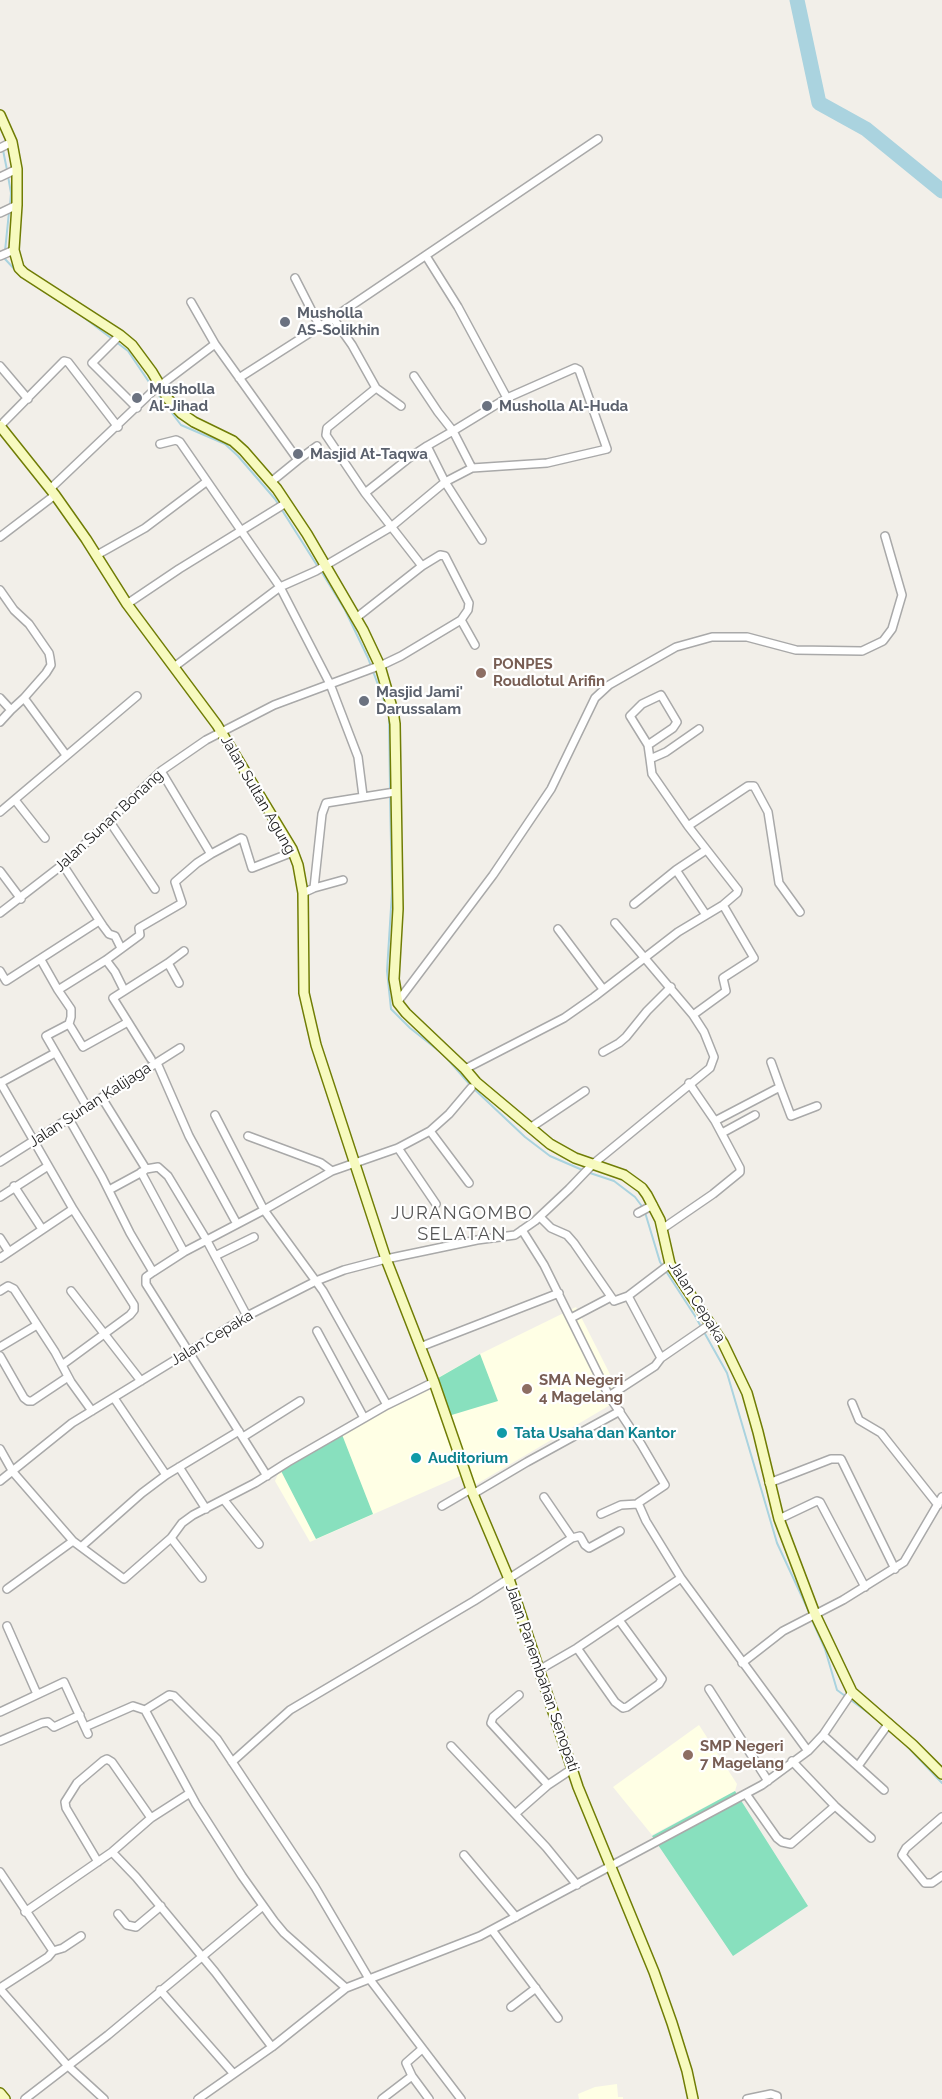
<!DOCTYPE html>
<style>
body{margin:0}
canvas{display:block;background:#f2efe9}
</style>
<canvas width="942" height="2099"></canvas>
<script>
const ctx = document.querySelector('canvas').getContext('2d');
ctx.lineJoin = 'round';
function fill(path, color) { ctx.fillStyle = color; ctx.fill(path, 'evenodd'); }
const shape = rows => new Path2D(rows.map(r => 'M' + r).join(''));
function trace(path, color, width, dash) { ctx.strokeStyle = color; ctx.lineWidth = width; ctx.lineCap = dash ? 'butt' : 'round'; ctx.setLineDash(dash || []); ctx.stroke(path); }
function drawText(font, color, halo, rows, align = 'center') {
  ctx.font = font + ' Raleway,sans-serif'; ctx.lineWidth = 4.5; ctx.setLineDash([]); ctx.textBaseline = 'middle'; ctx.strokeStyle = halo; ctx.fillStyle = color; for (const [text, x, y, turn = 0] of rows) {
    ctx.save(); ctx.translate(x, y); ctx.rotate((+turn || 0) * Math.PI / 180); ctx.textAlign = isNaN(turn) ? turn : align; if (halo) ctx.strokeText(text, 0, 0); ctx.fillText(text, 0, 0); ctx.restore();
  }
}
fill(shape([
 [576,1307,622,1398,470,1488,467,1473,310,1542,275,1481,280,1469,341,1432,480,1354],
 [699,1725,737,1784,735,1791,652,1835,613,1787],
 [617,2084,618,2097,623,2097,623,2099,579,2099,578,2094,595,2087]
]), '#ffffe5');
fill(shape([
 [480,1354,498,1401,445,1417,433,1381],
 [341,1432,373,1514,316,1539,280,1469],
 [735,1791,808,1906,733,1956,652,1836]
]), '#88e0be');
trace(shape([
 [3,150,7,170],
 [8,176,11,193,10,206],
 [5,251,9,212],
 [5,257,5,259,18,273],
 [24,278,39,288],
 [82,316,128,351,153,388],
 [156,392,181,425,225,444,238,456,275,499,318,567],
 [321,571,345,610,368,658,389,714,390,790],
 [390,795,392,892,387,971,391,1009,410,1028,444,1055,472,1087,525,1137,550,1156,587,1172,614,1181,635,1197,644,1209,660,1262,695,1316,727,1373,777,1543,810,1614],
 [812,1620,825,1649,837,1690,874,1717],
 [905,1744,942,1783]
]), '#aad3df', 2);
trace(shape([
 [797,0,819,103,866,129,942,191]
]), '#aad3df', 15);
const street = shape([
 [0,148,12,142],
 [0,177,17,169],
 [0,213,17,205],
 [0,256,14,250],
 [426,256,458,307,507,398],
 [295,278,320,327],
 [191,302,215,344],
 [333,318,352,345,376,388,401,406],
 [120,335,92,363,137,408],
 [0,366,28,399],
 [239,378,333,318,598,139],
 [0,426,64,361,68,362,118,427],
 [160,444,176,440,180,442,280,587,330,684,358,757,363,796],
 [427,446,445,482,472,468],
 [298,460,317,446],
 [50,489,153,391,215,344,298,460,271,482],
 [365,493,409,458,427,446,453,431,507,398,575,368,579,370,607,449,547,463,472,468,453,431,438,412,414,376],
 [0,537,55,495],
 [97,555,145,528,206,482],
 [0,590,14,610,29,624,49,653,50,658,51,665,46,673,24,698],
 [127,604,179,569,286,503],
 [356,618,422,566,365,493,326,435,327,428,376,388],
 [461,620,475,645],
 [380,666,401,656,461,620,468,610,469,603,445,556,440,555,422,566],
 [174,667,280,587,316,571,391,527,445,482,482,540],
 [0,698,11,710,24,698,66,755],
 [0,722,11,710],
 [648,745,673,728,677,722,661,695,642,704,630,716,648,745,650,759],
 [161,771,209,851],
 [15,800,45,838],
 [0,812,137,696],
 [110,822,155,889],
 [688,826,748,786,754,786,768,812,779,883,800,912],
 [63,865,103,926,109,934,115,936,121,948],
 [676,870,706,915],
 [0,871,21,899],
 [314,888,343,880],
 [303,893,314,888,322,814,326,803,395,792],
 [634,904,676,870,706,850],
 [0,913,66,862,161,771,206,740,274,705,376,667],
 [558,929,603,989],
 [41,960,58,990],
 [106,960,115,972,124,990],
 [168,963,179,983],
 [0,971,6,981,99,921],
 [399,1000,493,875,551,789,595,698,609,685,676,647,712,637,747,637,796,650,862,651,883,641,892,629,902,595,885,536],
 [693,1015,726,991,723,978,754,958,723,905],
 [128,1022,151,1059],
 [69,1024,83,1047,128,1022,113,998,168,963,184,951],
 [603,1052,619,1043,626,1037,647,1011,671,987],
 [771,1062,780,1087],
 [157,1063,189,1136,237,1224],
 [465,1069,564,1018,594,997,678,932,723,905,737,893,738,890,688,826,652,774,650,759,666,752,699,729],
 [0,1082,73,1209,9,1252,0,1238],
 [0,1083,55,1053],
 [102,1098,146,1169,158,1167,168,1176,206,1239,247,1316],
 [87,1107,46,1036,69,1024,71,1017,71,1009,58,990,106,960,140,935,139,928,182,903,175,882,197,863,211,854,241,838,243,839,252,868,293,852],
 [215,1115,264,1210,323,1291,387,1405],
 [69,1119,102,1177,130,1233,153,1272,146,1277,146,1284,267,1476],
 [715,1121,780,1087,791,1116,817,1106],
 [530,1128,585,1091],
 [430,1131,469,1183],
 [722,1133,755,1115],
 [248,1136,321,1163,332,1171],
 [398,1148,436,1204],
 [0,1162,180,1048],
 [141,1172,184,1252,264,1210,332,1171,398,1148,430,1131,449,1114,471,1088],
 [14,1186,42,1229],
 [109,1190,144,1171],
 [0,1197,48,1166],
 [638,1213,653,1205],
 [540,1217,551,1228,567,1235,574,1243,614,1301,628,1296,670,1264],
 [662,1229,713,1194,740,1172,740,1168,715,1121,689,1083],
 [522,1230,544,1265,609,1396,641,1444,665,1485,638,1503,646,1521,681,1578,808,1751],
 [215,1256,254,1237],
 [0,1258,9,1252],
 [153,1272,184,1252],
 [0,1291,8,1286,14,1289,55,1352,71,1382,92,1411],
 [71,1291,141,1381],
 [628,1296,661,1358],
 [571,1318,611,1297],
 [317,1331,364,1418],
 [0,1347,37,1325],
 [420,1347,559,1293],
 [0,1356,24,1398,28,1401,32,1401,68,1377],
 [62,1365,130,1315,134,1310,134,1305,73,1209],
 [609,1396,655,1366,661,1358,709,1325],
 [114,1398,166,1475],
 [852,1403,859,1420,881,1433,938,1505],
 [243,1437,300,1401],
 [0,1449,13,1472,73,1541,124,1579,171,1538,182,1523,193,1515,255,1483,288,1462,387,1405,434,1382],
 [179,1467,206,1509],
 [0,1481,72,1423,247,1316,316,1281,344,1270,386,1259,477,1240,515,1235,535,1221,569,1189,593,1164,710,1068,714,1057,704,1032,693,1015,615,923],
 [769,1483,831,1459,841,1459,895,1569],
 [473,1494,527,1462,620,1411],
 [544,1497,572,1538],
 [224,1500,259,1544],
 [442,1506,471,1489],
 [601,1514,621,1505,638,1504],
 [779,1519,817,1501,820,1502,865,1587],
 [171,1538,202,1578],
 [81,1547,142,1493,166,1475,239,1431],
 [7,1589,73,1541],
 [7,1626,37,1694],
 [577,1648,615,1702,623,1708,627,1707,659,1684,662,1679,619,1620],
 [742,1663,783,1631,843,1600,904,1562,942,1497],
 [539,1670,577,1648,681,1578],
 [709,1689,768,1781],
 [519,1695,493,1717,491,1723,548,1785],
 [145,1710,169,1695,174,1696,217,1739,315,1887,368,1977,461,2099],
 [0,1712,64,1682,88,1734],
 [85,1727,133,1706,145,1710,196,1804,242,1876,274,1921,284,1933,346,1988],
 [823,1735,884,1790],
 [0,1741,42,1723,48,1722,54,1727,80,1715],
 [451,1746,515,1814,548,1785,572,1769],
 [792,1761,835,1806,871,1838],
 [232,1762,290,1710,474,1601,572,1538,580,1536,585,1545,589,1548,620,1531],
 [858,1766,889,1723],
 [746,1794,777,1838,782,1842,791,1844,835,1806],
 [515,1814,546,1847,577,1885],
 [942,1817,906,1848,902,1855,925,1883,932,1883,942,1876],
 [112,1852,136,1877,215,1972,272,2047],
 [464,1855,516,1917],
 [98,1862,66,1808,65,1802,77,1783,103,1761,107,1759,112,1762,151,1818],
 [0,1872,53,1951],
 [25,1912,112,1852,151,1818,190,1793],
 [118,1914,127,1925,136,1927,161,1906],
 [492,1930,558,2018],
 [0,1988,48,1957,53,1951,63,1948,81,1936],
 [0,1989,68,2066,104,2099],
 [160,1990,233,2073],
 [511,2007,536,1988],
 [412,2076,429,2099],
 [25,2099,108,2035,263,1906],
 [198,2099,272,2047,346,1988,480,1936,762,1785,808,1751,823,1735,852,1692],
 [382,2099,412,2076,406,2063,422,2049],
 [747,2099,771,2094,777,2096,777,2099]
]);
const secondary = shape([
 [0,115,12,142,17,169,17,205,14,250,19,268,24,273,120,335,132,345,152,372,168,399,181,413,194,422,233,441,244,451,277,489,307,534,363,630,380,666,393,711,395,724,398,909,394,979,398,1003,406,1013,465,1069,476,1082,550,1144,575,1158,624,1175,642,1188,647,1195,660,1220,670,1264,723,1343,747,1393,758,1432,779,1519,815,1614,852,1692,913,1745,942,1774],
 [0,426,55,495,86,539,127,604,217,725,292,849,298,865,303,893,304,993,316,1045,386,1259,434,1382,471,1489,509,1579,578,1787,654,1972,672,2023,687,2071,693,2099],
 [0,2093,5,2099]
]);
trace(street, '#a9a9a9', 10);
trace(secondary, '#707d05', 12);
trace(street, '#fff', 7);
trace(secondary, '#f7fabf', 9);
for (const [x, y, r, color] of [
 [285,322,6,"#6b7280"],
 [137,398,6,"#6b7280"],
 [487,406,6,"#6b7280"],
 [298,454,6,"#6b7280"],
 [481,673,6,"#8d6e63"],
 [364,701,6,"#6b7280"],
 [527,1389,6,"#8d6e63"],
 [502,1433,6,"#0f9aa8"],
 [416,1458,6,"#0f9aa8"],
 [688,1755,6,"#8d6e63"]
]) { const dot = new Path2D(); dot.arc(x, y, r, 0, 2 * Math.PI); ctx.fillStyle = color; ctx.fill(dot); trace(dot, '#fff', 2); }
drawText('bold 15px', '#5b616d', '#fff', [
 ["Musholla",297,313],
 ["AS-Solikhin",297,330],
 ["Musholla",149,389],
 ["Al-Jihad",149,406],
 ["Musholla Al-Huda",499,406],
 ["Masjid At-Taqwa",310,454],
 ["Masjid Jami'",376,692],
 ["Darussalam",376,709]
], 'left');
drawText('bold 15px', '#785e54', '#fff', [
 ["PONPES",493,664],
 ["Roudlotul Arifin",493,681],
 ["SMA Negeri",539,1380],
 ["4 Magelang",539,1397],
 ["SMP Negeri",700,1746],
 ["7 Magelang",700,1763]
], 'left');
drawText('15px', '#222', '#fff', [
 ["Jalan Sultan Agung",258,795,60],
 ["Jalan Sunan Bonang",109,821,-43],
 ["Jalan Sunan Kalijaga",90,1105,-33],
 ["Jalan Cepaka",697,1302,58],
 ["Jalan Cepaka",212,1338,-31],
 ["Jalan Panembahan Senopati",542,1678,71]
]);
drawText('bold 15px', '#0d838f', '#fff', [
 ["Tata Usaha dan Kantor",514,1433],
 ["Auditorium",428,1458]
], 'left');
ctx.letterSpacing = '1.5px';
drawText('18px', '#555', '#fff', [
 ["JURANGOMBO",462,1214],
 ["SELATAN",462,1235]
]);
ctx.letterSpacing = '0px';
</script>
